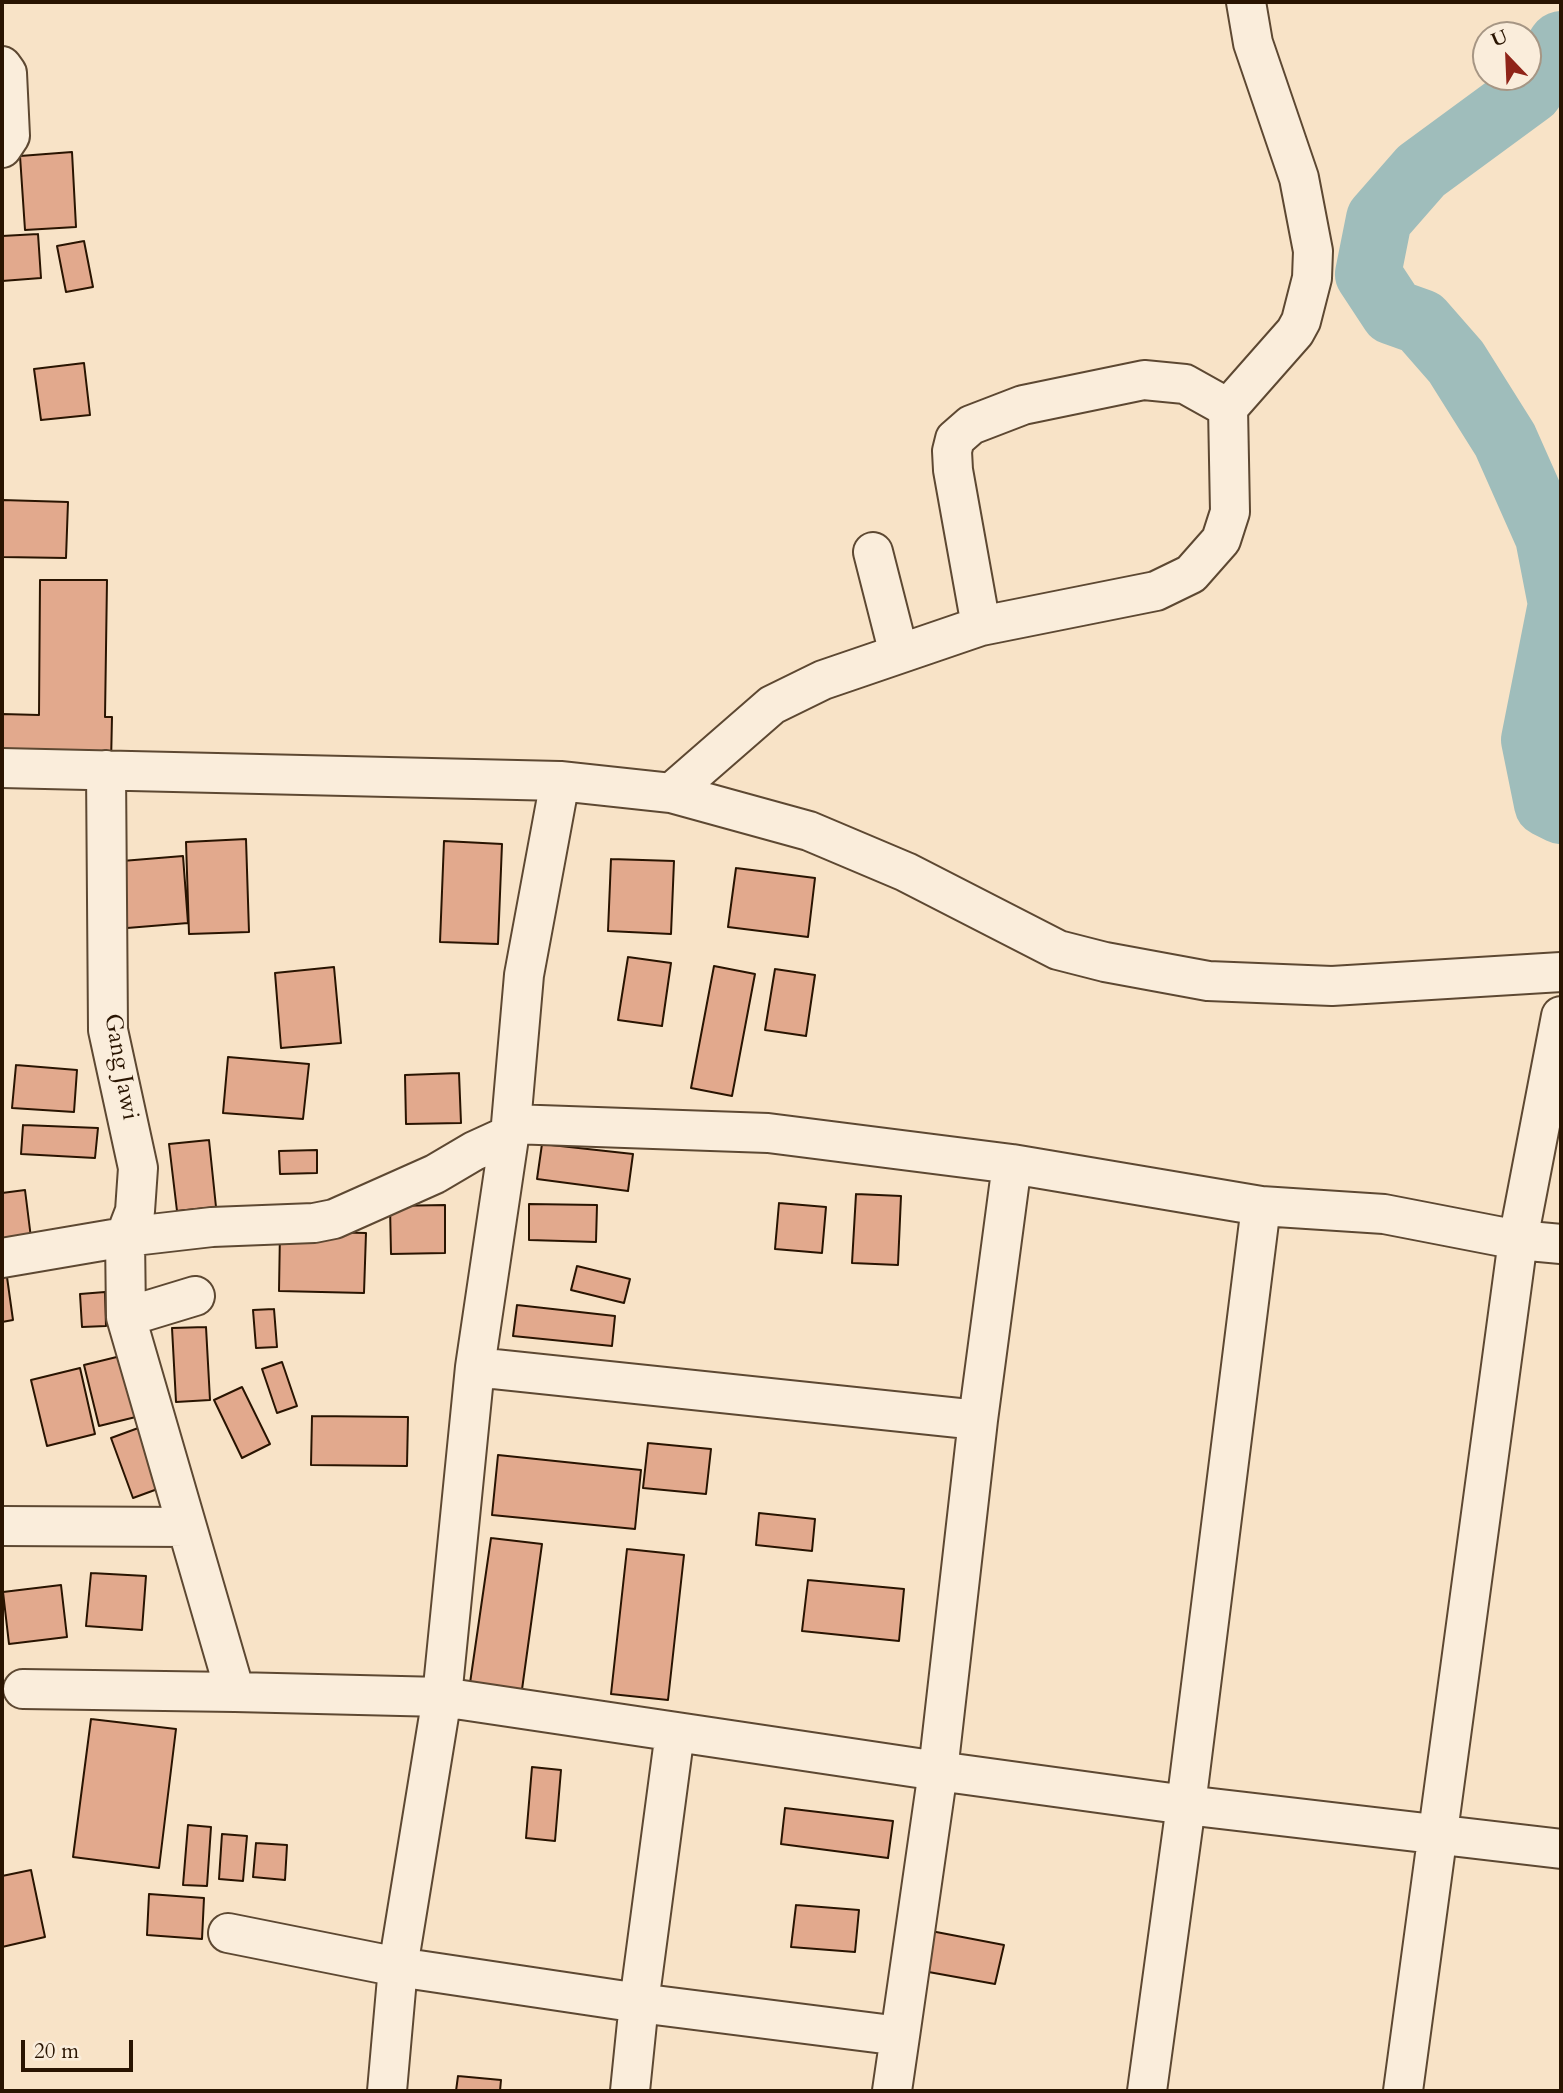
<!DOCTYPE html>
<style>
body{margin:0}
#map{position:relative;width:1563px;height:2093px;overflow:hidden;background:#f8e3c7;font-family:Cardo,serif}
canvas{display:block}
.frame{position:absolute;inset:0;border:4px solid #291401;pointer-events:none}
.north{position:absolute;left:1472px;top:21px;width:70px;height:70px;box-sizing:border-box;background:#faeddb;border:2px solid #a69684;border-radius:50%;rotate:337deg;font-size:19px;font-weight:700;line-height:28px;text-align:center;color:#291401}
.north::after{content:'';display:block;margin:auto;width:24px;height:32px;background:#8f2418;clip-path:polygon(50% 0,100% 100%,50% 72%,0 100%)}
.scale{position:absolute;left:21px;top:2040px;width:112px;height:32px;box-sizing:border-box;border:4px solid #291401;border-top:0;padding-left:9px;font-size:21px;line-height:24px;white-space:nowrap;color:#291401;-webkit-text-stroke:5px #faeddb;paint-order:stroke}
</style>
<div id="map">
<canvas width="1563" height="2093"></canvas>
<div class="frame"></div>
<div class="north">U</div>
<div class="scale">20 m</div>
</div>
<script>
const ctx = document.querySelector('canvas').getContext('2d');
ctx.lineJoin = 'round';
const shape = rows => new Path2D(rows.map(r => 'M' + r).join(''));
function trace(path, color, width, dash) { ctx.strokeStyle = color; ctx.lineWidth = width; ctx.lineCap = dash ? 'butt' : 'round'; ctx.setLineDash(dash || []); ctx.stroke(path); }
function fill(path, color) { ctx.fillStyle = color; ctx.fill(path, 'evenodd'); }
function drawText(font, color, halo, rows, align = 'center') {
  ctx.font = font + ' Cardo,serif'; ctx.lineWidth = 5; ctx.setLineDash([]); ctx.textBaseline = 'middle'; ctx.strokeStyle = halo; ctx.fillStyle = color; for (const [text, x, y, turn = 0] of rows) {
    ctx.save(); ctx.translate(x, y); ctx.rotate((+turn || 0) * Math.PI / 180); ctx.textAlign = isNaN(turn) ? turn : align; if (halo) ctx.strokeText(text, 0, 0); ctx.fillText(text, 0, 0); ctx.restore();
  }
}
trace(shape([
 [1561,44,1530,91,1421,171,1379,219,1368,274,1393,312,1421,322,1456,362,1505,440,1548,537,1561,604,1534,740,1547,804,1561,811]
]), '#9fbdbb', 66);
const building = shape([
 [72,152,76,227,25,230,20,156,72,152],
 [38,234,41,278,2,281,2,236,38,234],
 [84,241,93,287,66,292,57,246,84,241],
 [84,363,90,415,41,420,34,369,84,363],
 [2,500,68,502,66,558,2,557,2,500],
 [40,580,107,580,105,717,112,717,111,764,2,761,2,714,39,715,40,580],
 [246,839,249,932,189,934,186,842,246,839],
 [444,841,502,844,498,944,440,942,444,841],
 [183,856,188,923,115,929,110,862,183,856],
 [611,859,674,861,671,934,608,931,611,859],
 [736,868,815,878,808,937,728,927,736,868],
 [628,957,671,963,662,1026,618,1020,628,957],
 [714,966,755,974,732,1096,691,1088,714,966],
 [334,967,341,1043,281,1048,275,973,334,967],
 [775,969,815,975,806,1036,765,1030,775,969],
 [228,1057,309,1064,303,1119,223,1113,228,1057],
 [16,1065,77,1070,74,1112,12,1108,16,1065],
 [459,1073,461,1123,406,1124,405,1075,459,1073],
 [23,1125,98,1128,95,1158,21,1154,23,1125],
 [209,1140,216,1207,177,1211,169,1144,209,1140],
 [542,1144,633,1154,628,1191,537,1179,542,1144],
 [317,1150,317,1173,280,1174,279,1151,317,1150],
 [25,1190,31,1238,2,1241,2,1193,25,1190],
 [856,1194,901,1196,898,1265,852,1263,856,1194],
 [779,1203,826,1207,822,1253,775,1249,779,1203],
 [529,1204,597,1205,596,1242,529,1240,529,1204],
 [445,1205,445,1253,391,1254,390,1206,445,1205],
 [280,1231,366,1233,364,1293,279,1291,280,1231],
 [577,1266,630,1279,624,1303,571,1290,577,1266],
 [6,1270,13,1320,2,1322,2,1271,6,1270],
 [105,1292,106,1326,82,1327,80,1294,105,1292],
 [517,1305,615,1316,612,1346,513,1336,517,1305],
 [274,1309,277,1347,256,1348,253,1310,274,1309],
 [206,1327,210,1400,176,1402,172,1328,206,1327],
 [133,1353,148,1414,99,1426,84,1365,133,1353],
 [282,1362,297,1406,277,1413,262,1369,282,1362],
 [80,1368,95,1434,47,1446,31,1380,80,1368],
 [242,1387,270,1444,242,1458,214,1400,242,1387],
 [312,1416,408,1417,407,1466,311,1465,312,1416],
 [141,1427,163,1487,133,1498,111,1438,141,1427],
 [648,1443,711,1449,706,1494,643,1488,648,1443],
 [498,1455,641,1470,635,1529,492,1515,498,1455],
 [759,1513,815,1519,812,1551,756,1545,759,1513],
 [491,1538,542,1544,520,1704,468,1697,491,1538],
 [627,1549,684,1555,668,1700,611,1694,627,1549],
 [91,1573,146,1576,142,1630,86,1626,91,1573],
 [808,1580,904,1589,899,1641,802,1631,808,1580],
 [61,1585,67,1637,9,1644,3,1592,61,1585],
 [91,1719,176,1729,159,1868,73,1857,91,1719],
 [532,1767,561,1770,555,1841,526,1838,532,1767],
 [785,1808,893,1821,888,1858,781,1844,785,1808],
 [188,1825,211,1827,207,1886,183,1885,188,1825],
 [222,1834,247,1836,243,1881,219,1879,222,1834],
 [256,1843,287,1845,285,1880,253,1877,256,1843],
 [31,1870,45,1937,2,1947,2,1876,31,1870],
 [149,1894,204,1898,202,1939,147,1935,149,1894],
 [796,1905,859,1910,855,1952,791,1947,796,1905],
 [931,1931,1004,1945,995,1984,923,1971,931,1931],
 [458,2076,501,2080,500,2091,456,2091,458,2076]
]);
fill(building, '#e2a98d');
trace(building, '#291401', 2);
const minor = shape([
 [2,66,7,73,10,136,2,148],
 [873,552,899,654],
 [981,626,953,470,952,451,955,439,971,425,1023,405,1144,380,1185,384,1228,408,1295,332,1301,321,1312,278,1313,251,1299,178,1253,43,1246,2],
 [2,768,560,781,671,793,809,831,906,872,1058,950,1105,962,1208,981,1332,986,1561,972],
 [671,793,772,705,823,680,981,626,1156,591,1191,574,1221,540,1230,512,1228,408],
 [511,1124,768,1133,1012,1164,1261,1206,1384,1214,1518,1240,1561,1244],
 [509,1135,474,1151,435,1174,334,1219,314,1223,212,1227,125,1237,126,1317,235,1692,442,1697,938,1771,1186,1805,1561,1849],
 [2,1258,125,1237,135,1211,138,1168,108,1030,106,770],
 [126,1317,195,1296],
 [475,1367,978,1420],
 [2,1526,187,1527],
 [23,1689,235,1692],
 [228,1933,398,1967,639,2003,900,2036,938,1771,978,1420,1012,1164],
 [387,2091,398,1967,442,1697,475,1367,511,1124,524,975,560,781],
 [630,2091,639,2003,675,1732],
 [892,2091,900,2036],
 [1147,2091,1186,1805,1261,1206],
 [1403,2091,1518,1240,1561,1016]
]);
trace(minor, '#5d4832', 42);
trace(minor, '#faeddb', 38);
drawText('24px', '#291401', '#faeddb', [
 ["Gang Jawi",120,1067,80]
]);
</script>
